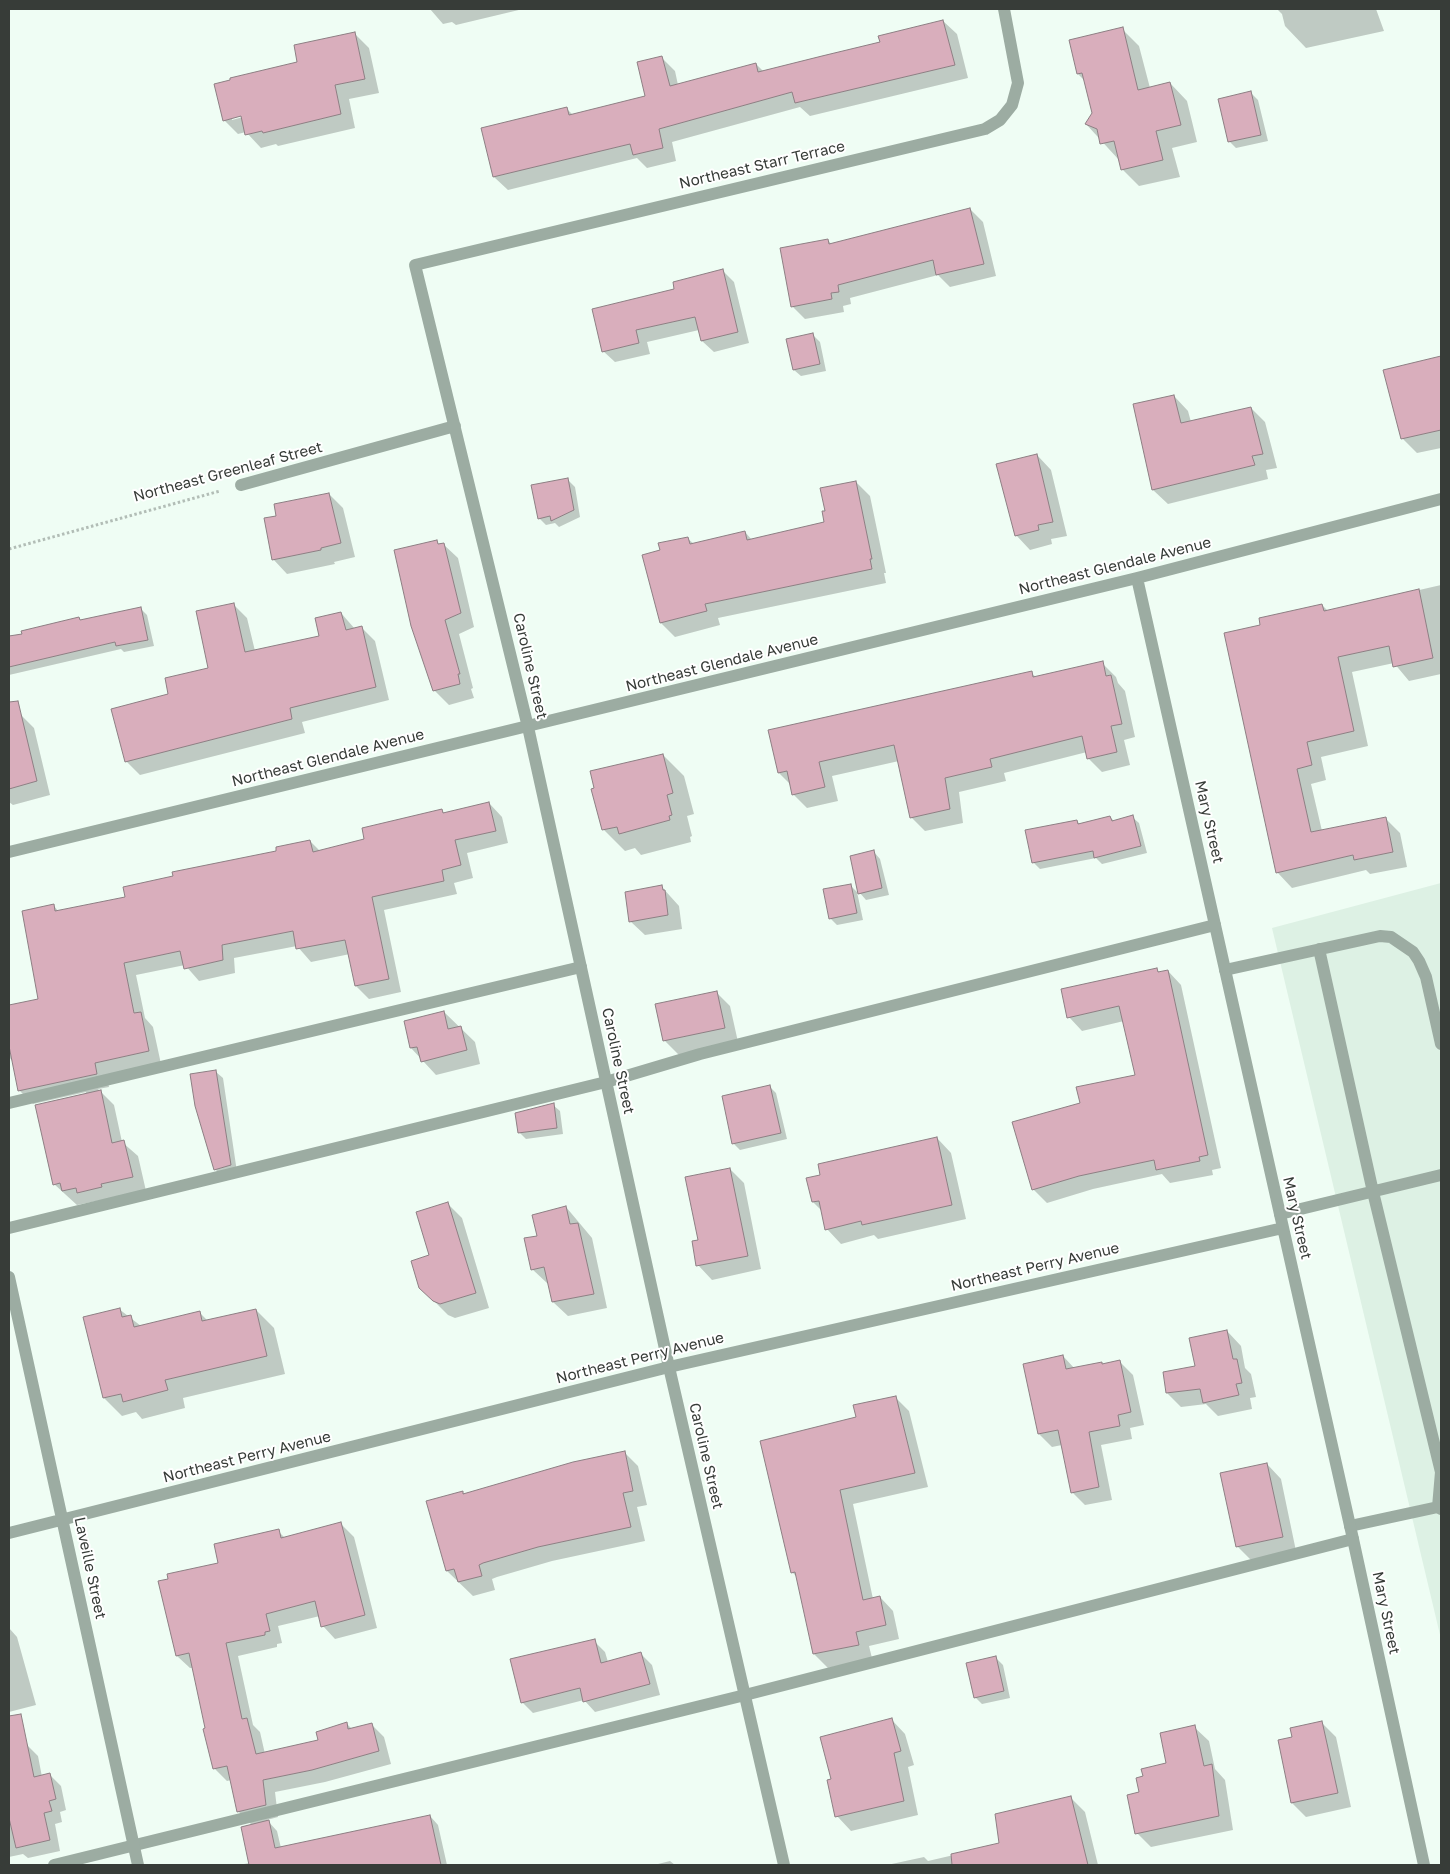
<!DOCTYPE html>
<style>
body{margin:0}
#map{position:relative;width:1450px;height:1874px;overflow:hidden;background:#effdf4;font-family:"Golos Text",sans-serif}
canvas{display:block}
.frame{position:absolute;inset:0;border:10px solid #373c38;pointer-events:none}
</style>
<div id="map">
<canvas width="1450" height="1874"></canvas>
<div class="frame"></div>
</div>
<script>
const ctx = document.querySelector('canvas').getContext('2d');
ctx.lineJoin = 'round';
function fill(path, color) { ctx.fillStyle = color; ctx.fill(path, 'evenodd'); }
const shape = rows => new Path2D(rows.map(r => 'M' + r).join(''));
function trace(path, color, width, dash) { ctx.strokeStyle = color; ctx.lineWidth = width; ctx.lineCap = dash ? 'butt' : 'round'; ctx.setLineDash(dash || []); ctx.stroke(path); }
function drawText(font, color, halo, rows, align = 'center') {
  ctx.font = font + ' "Golos Text",sans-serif'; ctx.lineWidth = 4; ctx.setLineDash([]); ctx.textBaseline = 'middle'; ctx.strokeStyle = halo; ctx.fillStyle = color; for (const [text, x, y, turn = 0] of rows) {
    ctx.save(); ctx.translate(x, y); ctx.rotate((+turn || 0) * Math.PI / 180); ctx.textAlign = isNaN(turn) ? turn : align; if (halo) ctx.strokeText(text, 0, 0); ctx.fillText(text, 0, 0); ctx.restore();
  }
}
fill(shape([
 [1441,883,1441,1639,1272,928]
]), '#ddf1e4');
fill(shape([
 [430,9,523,9,456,25,452,22,443,24],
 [1277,9,1376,9,1384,31,1306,48,1285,26,1282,14],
 [943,21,957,34,968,78,810,116,800,107,672,142,676,161,647,168,637,158,508,190,494,177,566,108,573,115,647,97,661,57,675,71,678,85,756,64,764,72,881,42],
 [1122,29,1139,46,1150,88,1170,83,1187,101,1197,142,1172,148,1180,177,1139,186,1122,169,1119,160,1086,124,1094,113,1085,81,1078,74,1071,41],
 [355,34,369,48,379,93,349,99,355,128,278,146,276,144,261,148,246,132,238,134,224,120,232,81,299,63],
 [247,114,247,116,232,120,232,117],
 [1251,93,1258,100,1268,141,1236,148,1230,142],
 [970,209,983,222,996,276,950,287,938,275,850,298,851,304,843,306,844,312,805,319,793,307,828,240,832,245],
 [723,271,734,282,749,343,714,352,702,341,699,330,647,342,650,354,615,362,603,351,676,290],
 [813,335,820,342,826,371,801,376,794,370],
 [1441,358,1441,448,1417,453,1403,439,1384,371],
 [1174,396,1188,411,1191,422,1251,408,1265,422,1277,468,1266,470,1268,479,1168,504,1153,490],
 [1037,455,1051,470,1067,536,1051,539,1052,544,1030,550,1016,535],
 [568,480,575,487,580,517,559,527,555,523,546,525,539,518],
 [856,482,870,496,886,573,884,573,886,583,718,618,720,625,675,637,661,623,662,551,687,538,694,544,745,532,752,540,825,522,826,512],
 [329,494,343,508,355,557,334,562,335,564,287,574,273,559,278,517],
 [436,542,439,545,443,544,458,558,474,627,459,634,473,688,471,689,474,698,449,705,434,690],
 [1441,585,1441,674,1409,681,1394,663,1352,672,1368,746,1321,757,1326,780,1311,784,1322,831,1385,818,1400,833,1407,867,1370,874,1366,870,1292,888,1277,872,1262,626,1322,605,1328,611],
 [233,604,247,618,255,651,321,637,341,613,355,629,361,627,375,641,389,700,302,722,305,733,140,775,126,761,170,695,209,669],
 [140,608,147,615,154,646,124,652,121,649,9,675,9,637,79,619,81,621],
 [1102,663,1116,677,1118,683,1125,691,1135,737,1124,740,1130,765,1102,772,1088,758,1087,752,1004,773,1006,781,959,792,963,823,925,831,911,817,899,761,832,776,838,801,807,808,793,794,791,785,779,773,1031,673,1036,677],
 [20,714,34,728,50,795,13,805,9,802,9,717],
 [663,755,684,776,694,814,687,816,692,836,690,837,691,842,641,855,635,848,625,851,603,829],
 [489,803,502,817,508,843,467,853,473,878,454,883,457,894,384,910,401,992,369,999,356,986,350,954,311,962,297,946,234,958,235,973,199,981,185,965,136,975,145,1018,153,1027,161,1064,107,1076,109,1087,98,1089,114,1105,122,1142,138,1156,146,1191,77,1205,54,1184,86,1092,33,1104,20,1091,13,1062,9,1057,9,1006,40,1000,54,906,59,912,127,898,310,841,320,851,366,840,441,810,445,814],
 [1110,817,1114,821,1132,817,1139,823,1147,853,1102,864,1096,858,1040,869,1033,862,1077,821,1080,825],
 [874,852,880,859,889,895,866,900,860,893],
 [850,885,857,892,863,920,837,925,830,918],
 [661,886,679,906,682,929,645,935,630,921],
 [1157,970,1160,973,1168,971,1181,985,1221,1168,1212,1170,1213,1175,1170,1183,1162,1174,1093,1189,1047,1203,1033,1189,1081,1104,1136,1076,1124,1021,1082,1031,1069,1017],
 [716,992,730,1006,738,1042,679,1055,665,1041,657,1005],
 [444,1012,475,1042,480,1064,436,1075,411,1048],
 [216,1072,223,1078,237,1172,222,1176,215,1169],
 [769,1086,776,1093,787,1139,740,1150,734,1144],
 [553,1105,560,1111,563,1134,526,1139,519,1132],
 [937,1138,951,1153,966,1219,878,1239,874,1235,841,1244,827,1229,822,1211,813,1202],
 [730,1169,744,1183,761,1269,712,1280,698,1265,699,1241],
 [448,1204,462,1218,489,1308,455,1318,448,1315,420,1287],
 [566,1207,592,1238,607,1308,568,1316,553,1302,549,1283,547,1283,532,1269,538,1237],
 [119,1309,141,1326,199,1312,208,1321,256,1310,274,1328,285,1374,183,1398,185,1408,142,1419,136,1412,122,1416,104,1398,84,1318],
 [1227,1331,1241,1346,1245,1368,1251,1374,1256,1397,1250,1398,1252,1409,1218,1416,1206,1404,1181,1407,1167,1393,1197,1367],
 [1063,1356,1075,1369,1120,1362,1133,1375,1144,1425,1130,1428,1132,1439,1101,1445,1112,1500,1085,1505,1072,1492,1062,1445,1052,1447,1039,1434],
 [895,1397,909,1411,928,1487,853,1504,873,1599,880,1597,893,1611,899,1639,869,1646,872,1658,828,1668,814,1654,798,1578,793,1573,762,1442,857,1418],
 [624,1452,638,1466,647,1505,637,1507,645,1541,552,1561,497,1577,492,1579,495,1590,473,1596,447,1571,462,1492,465,1494],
 [1267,1464,1281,1479,1296,1551,1251,1560,1237,1546],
 [341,1524,354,1537,377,1628,335,1639,323,1626,320,1616,278,1626,282,1643,277,1644,277,1647,238,1656,253,1725,260,1732,265,1754,320,1741,346,1723,352,1729,371,1724,384,1737,391,1764,325,1782,275,1792,278,1817,267,1820,277,1831,281,1848,430,1816,438,1825,447,1865,238,1865,250,1863,253,1826,238,1811,231,1780,227,1781,215,1769,194,1668,190,1668,177,1656,220,1564,278,1531,285,1538],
 [9,1628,17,1637,36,1705,9,1712],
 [594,1641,605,1652,608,1662,641,1654,652,1665,660,1695,595,1712,584,1700,533,1713,522,1702],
 [996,1658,1003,1665,1010,1698,982,1704,975,1697],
 [891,1719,905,1734,914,1765,908,1767,918,1815,851,1831,837,1816,833,1780],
 [1322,1723,1336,1737,1351,1807,1306,1817,1292,1803,1279,1741,1294,1738],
 [1194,1727,1209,1741,1215,1769,1225,1780,1233,1830,1151,1847,1137,1833,1168,1764],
 [27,1745,38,1756,42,1777,50,1775,61,1786,66,1810,60,1812,62,1822,55,1824,60,1851,28,1858,23,1854,9,1857,9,1748],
 [1071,1798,1085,1812,1098,1865,887,1865,924,1857,928,1861,1001,1844],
 [670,1861,675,1865,654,1865]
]), '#0003');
const building = shape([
 [943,20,955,65,795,103,792,92,659,129,663,148,633,155,630,144,493,177,481,128,567,107,569,115,645,96,637,62,662,56,670,86,756,63,758,72,822,56,880,42,878,36,943,20],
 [1123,27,1138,90,1170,82,1181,125,1156,131,1163,160,1121,170,1114,141,1100,144,1097,129,1085,124,1092,113,1082,73,1077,74,1069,40,1123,27],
 [355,32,365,79,335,85,341,114,263,133,262,131,245,135,241,116,223,121,214,84,230,80,230,78,297,62,294,45,355,32],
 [1251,91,1261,135,1228,142,1218,99,1251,91],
 [970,208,984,264,936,275,933,260,838,285,839,292,831,293,832,299,791,307,780,248,828,239,829,244,970,208],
 [723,269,738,332,701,341,695,317,636,330,639,343,602,352,592,309,674,289,673,282,723,269],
 [813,333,820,364,793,370,786,339,813,333],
 [1441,356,1441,430,1401,439,1383,370,1441,356],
 [1174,395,1181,423,1251,407,1263,454,1252,456,1255,465,1152,490,1133,404,1174,395],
 [1037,454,1053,522,1038,525,1039,530,1015,536,996,464,1037,454],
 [568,478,574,510,551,521,550,516,538,519,531,485,568,478],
 [856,481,872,559,870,559,872,569,705,604,707,611,660,623,642,555,660,550,658,543,688,537,690,544,745,531,747,540,824,522,822,511,825,511,820,488,856,481],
 [329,493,341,543,321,548,321,550,272,560,264,518,276,516,274,504,329,493],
 [437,540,438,544,444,543,461,613,445,620,460,674,458,674,460,684,433,691,411,626,394,550,437,540],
 [1419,589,1433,658,1393,667,1389,646,1338,657,1354,731,1307,742,1312,765,1297,769,1311,832,1386,817,1393,852,1354,860,1353,855,1276,873,1224,633,1260,625,1259,618,1322,604,1324,611,1419,589],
 [234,603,245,652,319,636,315,618,341,612,346,630,362,626,376,687,290,708,292,719,125,762,111,709,168,694,165,678,208,668,196,611,234,603],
 [141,607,148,640,116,646,115,642,9,667,9,636,22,634,21,631,79,617,80,620,141,607],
 [1103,661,1106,676,1111,675,1122,724,1111,726,1117,752,1087,759,1082,736,990,759,992,767,945,778,950,809,910,818,894,745,819,762,825,787,792,795,787,771,778,773,768,730,1032,671,1033,677,1103,661],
 [18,701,37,781,9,789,9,702,18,701],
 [663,754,673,793,667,795,672,815,669,816,670,820,619,834,617,827,602,830,591,789,594,788,590,771,663,754],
 [489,802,496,831,455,840,461,865,442,870,444,881,372,897,389,979,355,986,345,940,296,949,293,931,222,945,223,960,184,969,180,951,124,963,134,1013,141,1012,149,1051,95,1063,97,1074,18,1091,9,1046,9,1005,38,999,22,911,54,904,55,911,125,897,123,887,173,876,172,872,276,851,276,847,310,840,313,852,364,839,362,828,442,809,443,813,489,802],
 [1133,815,1141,846,1094,858,1093,851,1032,863,1025,830,1077,820,1078,824,1110,816,1112,821,1133,815],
 [874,850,882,888,858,894,850,856,874,850],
 [851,884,857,913,829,919,823,889,851,884],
 [662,885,663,890,665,890,668,915,629,922,625,892,662,885],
 [1157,968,1158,972,1168,970,1208,1155,1199,1157,1200,1161,1156,1170,1154,1160,1079,1176,1032,1190,1012,1122,1080,1103,1076,1087,1135,1075,1119,1006,1067,1018,1061,989,1157,968],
 [717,991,725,1028,663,1041,655,1004,717,991],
 [444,1011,448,1029,461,1026,467,1050,421,1062,417,1047,410,1048,404,1021,444,1011],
 [216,1070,231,1165,214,1170,195,1106,190,1074,216,1070],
 [770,1085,781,1133,732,1144,722,1096,770,1085],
 [101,1090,112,1143,124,1140,133,1177,101,1184,102,1187,77,1193,76,1188,62,1191,60,1183,53,1185,35,1105,101,1090],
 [554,1103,557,1128,518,1133,515,1113,554,1103],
 [937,1137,952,1205,862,1225,861,1221,825,1230,819,1201,812,1202,806,1178,820,1175,818,1164,937,1137],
 [730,1168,748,1256,696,1266,692,1241,698,1240,685,1177,730,1168],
 [448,1202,476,1293,440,1304,433,1301,419,1288,411,1261,429,1255,416,1212,448,1202],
 [566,1206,570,1224,578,1223,594,1294,552,1302,544,1267,531,1270,524,1238,537,1236,532,1215,566,1206],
 [120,1308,122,1317,131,1315,134,1327,200,1311,202,1321,256,1309,267,1356,165,1380,168,1390,123,1402,121,1394,103,1398,83,1317,120,1308],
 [1227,1330,1233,1359,1237,1359,1242,1383,1236,1384,1239,1395,1203,1403,1200,1389,1166,1393,1163,1372,1195,1366,1189,1338,1227,1330],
 [1063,1355,1066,1369,1102,1362,1102,1364,1120,1360,1131,1412,1118,1415,1120,1426,1089,1432,1099,1487,1071,1493,1058,1430,1038,1434,1023,1364,1063,1355],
 [896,1396,915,1473,840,1490,863,1600,880,1596,886,1625,856,1632,859,1645,813,1654,795,1572,791,1573,760,1441,856,1417,853,1405,896,1396],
 [625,1451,633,1491,623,1493,631,1527,538,1547,483,1563,479,1565,482,1576,458,1582,454,1569,446,1571,426,1501,463,1491,463,1494,573,1462,625,1451],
 [1267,1463,1283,1537,1236,1547,1220,1473,1267,1463],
 [341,1522,365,1615,321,1627,315,1601,266,1614,270,1631,265,1632,265,1635,226,1643,242,1719,247,1718,256,1754,318,1740,316,1732,347,1722,348,1729,372,1723,379,1751,312,1770,263,1780,266,1805,237,1812,227,1766,213,1769,203,1729,205,1728,189,1653,176,1656,158,1581,168,1579,167,1574,218,1563,214,1544,279,1529,281,1538,341,1522],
 [595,1639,601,1663,641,1652,650,1684,583,1702,580,1688,521,1703,510,1659,595,1639],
 [996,1656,1004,1691,974,1698,966,1663,996,1656],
 [21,1714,34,1777,50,1773,56,1799,49,1801,52,1811,44,1813,50,1840,16,1848,9,1818,9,1716,21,1714],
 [892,1718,901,1751,894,1753,904,1801,835,1817,827,1780,831,1779,820,1737,892,1718],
 [1322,1721,1338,1793,1291,1803,1278,1740,1292,1737,1290,1728,1322,1721],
 [1195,1725,1204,1766,1212,1764,1219,1816,1135,1834,1127,1795,1139,1792,1136,1778,1143,1776,1141,1769,1166,1763,1160,1733,1195,1725],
 [1071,1796,1088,1865,952,1865,951,1854,999,1843,995,1814,1071,1796],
 [430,1815,441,1865,249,1865,241,1827,269,1820,275,1848,430,1815]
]);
fill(building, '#d9aebc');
trace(building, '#8d7f83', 1);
trace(shape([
 [9,549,220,491]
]), '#b2bdb6', 3, [2.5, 2.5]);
trace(shape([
 [1319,949,1373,1192,1441,1472,1438,1507],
 [1225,970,1380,936,1391,937,1413,952,1419,961,1426,977,1441,1044],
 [9,1103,581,967],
 [1280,1214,1441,1175],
 [9,1228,606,1082,700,1054,1215,925],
 [1350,1526,1438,1507,1441,1509],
 [54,1865,745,1695,1353,1539]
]), '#9caca2', 12);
trace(shape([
 [241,485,455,426],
 [1137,578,1353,1539,1424,1865],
 [9,852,1137,578,1441,499],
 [9,1277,138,1865],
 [9,1533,669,1367,1283,1228],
 [784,1865,669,1367,528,727,415,265,985,129,1000,120,1012,105,1018,83,1004,9]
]), '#9caca2', 12);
drawText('15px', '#373c38', '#fff', [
 ["Northeast Starr Terrace",762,165,-13],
 ["Northeast Greenleaf Street",228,472,-15],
 ["Northeast Glendale Avenue",1115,566,-14],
 ["Northeast Glendale Avenue",722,663,-14],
 ["Caroline Street",530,666,77],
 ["Northeast Glendale Avenue",328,758,-14],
 ["Mary Street",1209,822,77],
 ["Caroline Street",618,1061,78],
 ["Mary Street",1297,1218,77],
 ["Northeast Perry Avenue",1035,1267,-13],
 ["Northeast Perry Avenue",640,1358,-14],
 ["Caroline Street",706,1456,77],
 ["Northeast Perry Avenue",247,1457,-14],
 ["Laveille Street",90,1568,78],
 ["Mary Street",1386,1613,78]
]);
</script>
